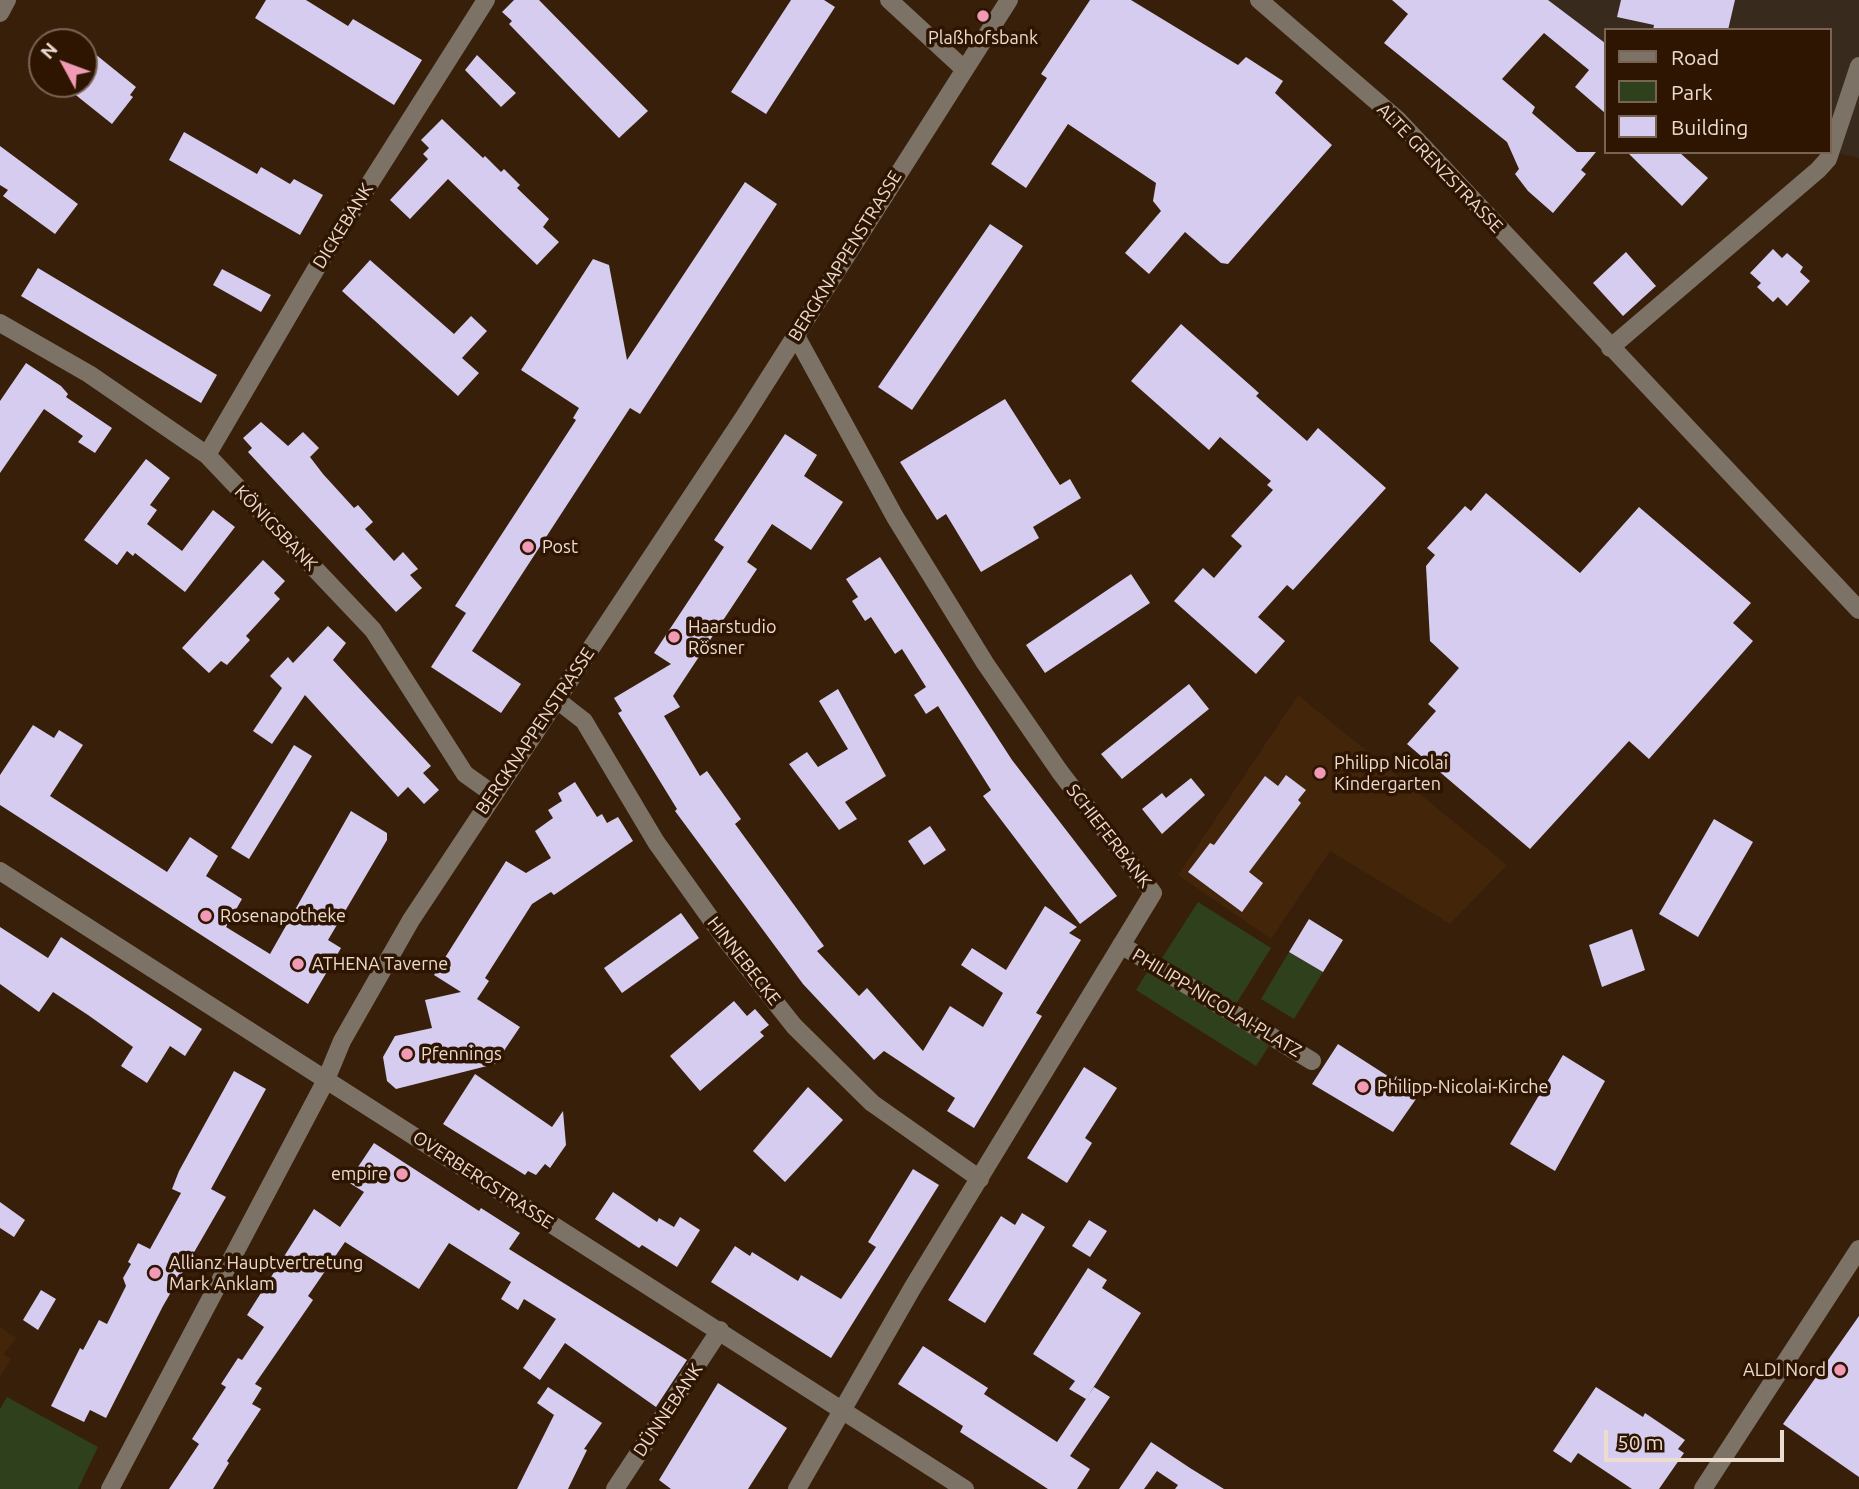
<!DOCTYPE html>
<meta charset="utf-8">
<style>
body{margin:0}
#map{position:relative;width:1859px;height:1489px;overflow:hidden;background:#371f0a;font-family:Ubuntu,sans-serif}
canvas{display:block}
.legend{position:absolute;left:1604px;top:28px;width:228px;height:126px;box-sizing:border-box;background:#2d1502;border:2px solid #796454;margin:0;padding:9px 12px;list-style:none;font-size:21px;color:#ecdbcf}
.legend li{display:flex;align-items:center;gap:14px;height:35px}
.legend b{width:35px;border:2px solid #796454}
.north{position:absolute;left:28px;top:28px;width:70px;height:70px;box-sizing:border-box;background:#2d1502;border:2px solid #796454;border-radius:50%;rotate:311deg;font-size:19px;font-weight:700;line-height:28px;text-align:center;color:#ecdbcf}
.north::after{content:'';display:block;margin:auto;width:24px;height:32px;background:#f09ab5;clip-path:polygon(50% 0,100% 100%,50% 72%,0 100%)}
.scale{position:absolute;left:1604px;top:1430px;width:180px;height:32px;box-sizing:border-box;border:4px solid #ecdbcf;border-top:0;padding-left:9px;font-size:21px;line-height:24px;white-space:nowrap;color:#ecdbcf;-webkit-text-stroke:5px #2d1502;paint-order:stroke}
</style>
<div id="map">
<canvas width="1859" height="1489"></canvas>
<ul class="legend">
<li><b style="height:9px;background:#7d7266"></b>Road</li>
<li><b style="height:19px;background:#2e401c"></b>Park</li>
<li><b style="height:19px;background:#d5ccef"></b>Building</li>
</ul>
<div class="north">N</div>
<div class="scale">50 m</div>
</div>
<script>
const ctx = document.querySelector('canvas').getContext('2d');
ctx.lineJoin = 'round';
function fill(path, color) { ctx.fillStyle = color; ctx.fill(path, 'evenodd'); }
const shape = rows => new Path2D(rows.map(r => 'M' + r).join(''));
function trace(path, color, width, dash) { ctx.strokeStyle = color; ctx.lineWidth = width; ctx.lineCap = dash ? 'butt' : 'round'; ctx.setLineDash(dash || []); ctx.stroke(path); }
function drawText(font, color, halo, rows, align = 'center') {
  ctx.font = font + ' Ubuntu,sans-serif'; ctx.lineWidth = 7; ctx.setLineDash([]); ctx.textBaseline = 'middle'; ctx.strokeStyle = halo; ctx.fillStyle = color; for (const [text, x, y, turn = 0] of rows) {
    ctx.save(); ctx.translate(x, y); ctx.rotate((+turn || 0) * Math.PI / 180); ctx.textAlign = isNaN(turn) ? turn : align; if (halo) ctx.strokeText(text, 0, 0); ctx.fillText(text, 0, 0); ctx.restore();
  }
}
fill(shape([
 [1298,695,1507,865,1450,924,1330,851,1271,939,1178,875],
 [0,1327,16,1338,4,1354,11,1359,0,1377]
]), '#43250a');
fill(shape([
 [1548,0,1859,0,1859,158,1829,151,1829,30,1605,30,1605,43]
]), '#382a1d');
fill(shape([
 [1198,902,1271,948,1236,1004,1162,958],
 [1289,952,1323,972,1294,1019,1261,999],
 [1149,969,1269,1046,1256,1066,1136,990],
 [7,1397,98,1447,78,1489,0,1489,0,1409]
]), '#2e401c');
fill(shape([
 [266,0,306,0,348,26,353,19,422,60,394,105,255,18],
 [514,0,539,0,648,111,619,138,509,24,512,21,502,12],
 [791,0,824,0,835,7,766,114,731,92],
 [1090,0,1131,0,1238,65,1246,57,1283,81,1275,93,1332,145,1228,264,1221,263,1185,232,1149,274,1125,253,1161,211,1153,201,1156,183,1068,124,1026,188,991,164,1047,78,1041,74],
 [1392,0,1548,0,1605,43,1605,113,1575,87,1589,70,1544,33,1502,79,1535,107,1532,113,1577,152,1596,152,1581,170,1586,174,1553,213,1528,191,1515,174,1519,169,1507,142,1384,43,1408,14],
 [1621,0,1735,0,1728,30,1653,30,1654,25,1617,17],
 [84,45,136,87,130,95,133,97,112,124,62,84,84,84],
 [477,55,516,93,501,107,465,70],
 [442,119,483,158,485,156,501,172,504,169,520,185,517,188,549,219,543,227,559,242,537,265,448,179,410,219,390,200,428,159,423,154,429,148,421,140],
 [184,132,257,174,261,167,290,184,294,179,323,195,300,235,169,160],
 [0,146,78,204,55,234,3,196,8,190,0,185],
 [1627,152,1679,152,1708,178,1682,206],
 [745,182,777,204,640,414,630,408,472,651,521,684,501,713,431,667,466,613,455,606,576,420,573,418,579,408,521,370,593,259,609,265,627,360],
 [990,224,1023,246,912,410,878,387],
 [1773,249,1782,258,1787,253,1803,267,1800,272,1810,281,1787,306,1778,297,1773,302,1757,287,1761,283,1750,273],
 [1626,252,1656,286,1623,316,1593,283],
 [370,260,454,334,471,316,487,331,462,358,479,373,458,396,342,291],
 [38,268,217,375,201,403,21,296],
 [222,269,271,295,261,312,213,285],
 [1181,324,1259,393,1256,396,1307,441,1318,428,1386,488,1293,590,1287,585,1258,617,1285,641,1256,674,1174,601,1203,568,1214,578,1242,546,1231,536,1273,490,1267,485,1271,481,1220,437,1209,450,1131,381],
 [26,363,61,386,68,394,66,397,112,428,95,453,78,442,83,436,44,409,0,473,0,401],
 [1005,399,1054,476,1060,485,1070,479,1081,498,1033,527,1039,538,981,572,946,514,937,520,900,462],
 [261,422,288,446,303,432,319,448,310,457,323,474,354,508,358,505,373,522,365,529,394,561,403,552,418,569,410,575,422,588,396,612,248,452,252,448,243,438],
 [785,434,817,455,804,476,843,502,811,550,772,524,747,562,757,569,673,696,680,707,664,716,700,776,707,771,741,819,735,824,824,946,817,951,859,996,867,988,923,1051,950,1006,983,1027,1003,993,961,965,972,948,1006,970,1045,906,1077,927,1069,933,1081,940,1036,1013,1042,1016,974,1128,947,1111,955,1098,884,1051,874,1060,803,984,675,811,677,809,618,713,622,711,614,698,671,664,654,653,724,547,714,540],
 [146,459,170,478,150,505,157,510,147,524,182,551,213,510,235,527,185,592,135,553,133,556,127,551,117,565,84,540],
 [1486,493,1580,573,1639,507,1751,603,1733,623,1753,641,1649,759,1629,741,1530,849,1407,744,1436,711,1428,704,1459,668,1430,641,1426,566,1435,555,1427,548,1465,506,1471,511],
 [880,557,1012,760,1117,896,1080,924,983,796,991,790,938,706,926,714,914,695,926,687,902,649,895,654,871,617,865,621,852,601,858,597,846,579],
 [263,560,285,581,274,593,280,599,246,636,250,640,239,652,227,665,221,661,209,673,182,648],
 [1131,574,1150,603,1045,673,1026,645],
 [328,626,346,643,333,660,431,766,423,773,439,790,424,804,408,787,398,797,305,695,272,744,253,731,282,688,270,676,288,657,293,663],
 [1189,684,1209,709,1122,779,1101,754],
 [838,689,886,776,845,802,857,819,839,830,789,764,807,752,818,767,848,749,819,701],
 [33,725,54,738,59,730,83,745,50,796,167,872,190,837,218,856,206,876,242,899,226,927,270,954,351,811,387,833,387,840,328,940,341,948,308,1004,0,805,0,775],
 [294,745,312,756,249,859,231,848],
 [1286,775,1306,790,1298,800,1301,803,1249,872,1263,883,1242,912,1188,872,1210,843,1214,845,1265,776,1278,786],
 [1191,778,1205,795,1162,834,1142,809,1162,793,1166,798],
 [575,782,597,817,602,814,607,823,618,817,633,841,554,895,551,892,532,904,485,978,489,981,477,999,520,1027,495,1064,396,1089,387,1081,383,1057,395,1036,432,1028,425,1000,461,992,434,975,506,861,526,873,551,858,535,831,553,818,548,810,562,801,558,793],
 [1714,819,1753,842,1698,937,1659,914],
 [930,826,946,850,924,865,908,841],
 [681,913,699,938,622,993,604,968],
 [1309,919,1343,940,1323,972,1289,952],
 [0,927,48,958,61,937,202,1029,185,1056,170,1046,147,1083,121,1066,133,1047,88,1015,53,992,39,1012,0,984],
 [1632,929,1645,970,1602,987,1589,945],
 [734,1001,747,1016,755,1009,769,1025,760,1032,764,1036,700,1091,670,1056],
 [1338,1044,1394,1080,1396,1076,1416,1099,1393,1132,1312,1084],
 [1563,1055,1605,1081,1555,1171,1510,1144],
 [1084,1067,1117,1088,1085,1138,1092,1143,1067,1183,1027,1158],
 [234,1071,266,1089,211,1189,226,1197,163,1306,106,1418,90,1410,84,1422,51,1406,80,1348,83,1350,99,1320,107,1324,126,1286,123,1278,131,1264,128,1262,138,1243,150,1249,181,1193,172,1189,179,1171],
 [475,1074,552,1127,563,1111,566,1145,550,1168,545,1164,536,1175,528,1171,525,1175,443,1124],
 [808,1087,843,1120,785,1182,753,1151],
 [374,1143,479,1211,481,1208,520,1233,509,1249,687,1360,656,1407,565,1343,540,1380,523,1368,556,1319,524,1299,518,1310,501,1299,511,1282,449,1243,419,1289,345,1242,308,1296,313,1300,255,1384,262,1388,252,1404,261,1409,227,1461,229,1463,213,1489,169,1489,199,1444,192,1439,226,1387,221,1384,238,1358,242,1360,264,1327,247,1315,314,1209,340,1227,364,1192,348,1182],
 [913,1169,939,1185,831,1358,711,1282,735,1246,750,1256,752,1252,798,1281,801,1275,841,1299,876,1247,868,1242],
 [613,1192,657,1222,659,1218,674,1227,680,1217,700,1230,677,1267,642,1245,639,1248,595,1219],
 [0,1202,25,1220,14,1237,0,1228],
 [1022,1213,1045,1227,985,1323,948,1300,1001,1216,1015,1225],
 [1089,1220,1107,1231,1090,1257,1072,1246],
 [1088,1268,1107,1280,1102,1288,1141,1313,1086,1399,1069,1389,1075,1381,1033,1354],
 [41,1290,56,1299,38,1330,23,1320],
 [1859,1316,1859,1477,1783,1424],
 [923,1346,988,1388,984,1394,1057,1442,1094,1387,1110,1397,1070,1456,1090,1469,1077,1489,1048,1489,960,1432,963,1426,898,1384],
 [718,1383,787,1428,748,1489,671,1489,659,1480],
 [548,1387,602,1423,584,1449,587,1450,568,1489,517,1489,554,1415,537,1403],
 [1596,1387,1643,1417,1645,1413,1685,1440,1678,1449,1684,1453,1659,1489,1632,1489,1578,1453,1571,1463,1553,1451],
 [1151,1442,1190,1468,1224,1489,1175,1489,1178,1485,1157,1471,1144,1489,1119,1489]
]), '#d5ccef');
trace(shape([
 [889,0,964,69],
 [1259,0,1397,119,1859,610],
 [0,13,7,0],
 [0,323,89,374,207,455,373,630,465,774,493,794],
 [795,334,895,517,985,663,1060,772,1153,893,913,1287,797,1489],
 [1610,348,1818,170,1828,159,1859,66],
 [207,455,320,262,486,0],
 [557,700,584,721,656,842,723,936,794,1026,872,1103,980,1179],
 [0,871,965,1489],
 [1121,945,1312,1061],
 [110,1489,325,1082,342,1041,411,920,744,417,1009,0],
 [615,1489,720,1330],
 [1703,1489,1859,1249]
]), '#7d7266', 18);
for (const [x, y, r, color] of [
 [983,16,7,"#f09ab5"],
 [528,547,7,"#f09ab5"],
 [674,637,7,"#f09ab5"],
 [1320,773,7,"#f09ab5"],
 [206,916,7,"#f09ab5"],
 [298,964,7,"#f09ab5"],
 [407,1054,7,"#f09ab5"],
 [1363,1087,7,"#f09ab5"],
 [402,1174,7,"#f09ab5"],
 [155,1273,7,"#f09ab5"],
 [1840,1370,7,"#f09ab5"]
]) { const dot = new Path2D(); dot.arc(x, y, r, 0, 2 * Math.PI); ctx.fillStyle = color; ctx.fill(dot); trace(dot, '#2d1502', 2.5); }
drawText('18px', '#ecdbcf', '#2d1502', [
 ["Plaßhofsbank",983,38,"center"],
 ["Post",542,547],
 ["Haarstudio",688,627],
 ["Rösner",688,648],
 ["Philipp Nicolai",1334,763],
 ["Kindergarten",1334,784],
 ["Rosenapotheke",220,916],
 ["ATHENA Taverne",312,964],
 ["Pfennings",421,1054],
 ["Philipp-Nicolai-Kirche",1377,1087],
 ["empire",388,1174,"right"],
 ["Allianz Hauptvertretung",169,1263],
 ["Mark Anklam",169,1284],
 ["ALDI Nord",1826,1370,"right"]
], 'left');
drawText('18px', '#ecdbcf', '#2d1502', [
 ["ALTE GRENZSTRASSE",1440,168,46],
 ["DICKEBANK",343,226,-58],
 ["BERGKNAPPENSTRASSE",845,256,-58],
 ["KÖNIGSBANK",276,528,46],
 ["BERGKNAPPENSTRASSE",535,731,-56],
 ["SCHIEFERBANK",1109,836,52],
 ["HINNEBECKE",744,961,52],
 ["PHILIPP-NICOLAI-PLATZ",1217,1003,31],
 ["OVERBERGSTRASSE",483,1180,33],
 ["DÜNNEBANK",668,1410,-56]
]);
</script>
